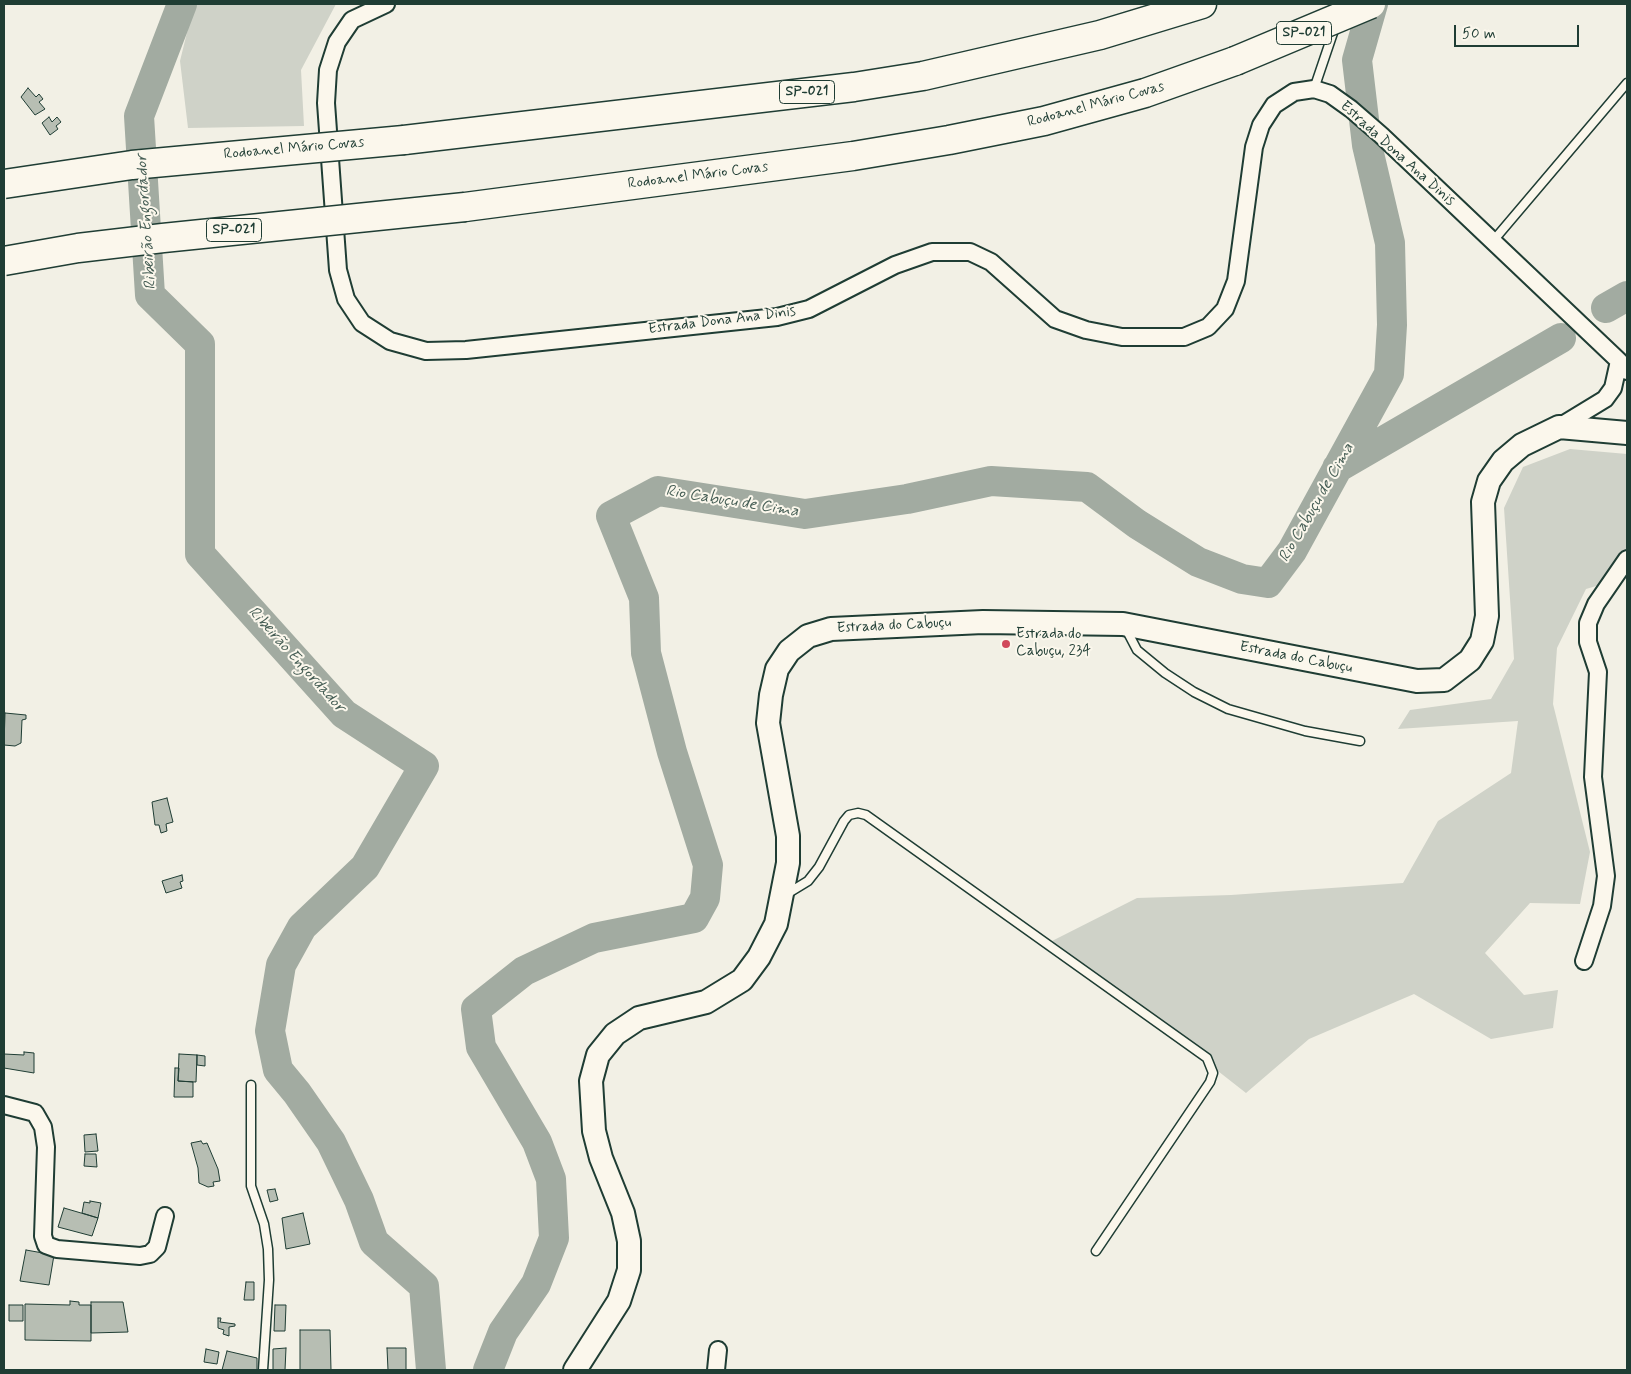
<!DOCTYPE html>
<meta charset="utf-8">
<style>
body{margin:0}
#map{position:relative;width:1631px;height:1374px;overflow:hidden;background:#f2f0e5;font-family:Mynerve,sans-serif}
canvas{display:block}
.frame{position:absolute;inset:0;border:5px solid #1f3d34;pointer-events:none}
.scale{position:absolute;left:1454px;top:25px;width:125px;height:22px;box-sizing:border-box;border:2px solid #1f3d34;border-top:0;padding-left:6px;font-size:15px;line-height:18px;white-space:nowrap;color:#1f3d34;-webkit-text-stroke:4px #fbf7ec;paint-order:stroke}
</style>
<div id="map">
<canvas width="1631" height="1374"></canvas>
<div class="frame"></div>
<div class="scale">50 m</div>
</div>
<script>
const ctx = document.querySelector('canvas').getContext('2d');
ctx.lineJoin = 'round';
function fill(path, color) { ctx.fillStyle = color; ctx.fill(path, 'evenodd'); }
const shape = rows => new Path2D(rows.map(r => 'M' + r).join(''));
function trace(path, color, width, dash) { ctx.strokeStyle = color; ctx.lineWidth = width; ctx.lineCap = dash ? 'butt' : 'round'; ctx.setLineDash(dash || []); ctx.stroke(path); }
function drawText(font, color, halo, rows, align = 'center') {
  ctx.font = font + ' Mynerve,sans-serif'; ctx.lineWidth = 4; ctx.setLineDash([]); ctx.textBaseline = 'middle'; ctx.strokeStyle = halo; ctx.fillStyle = color; for (const [text, x, y, turn = 0] of rows) {
    ctx.save(); ctx.translate(x, y); ctx.rotate((+turn || 0) * Math.PI / 180); ctx.textAlign = isNaN(turn) ? turn : align; if (halo) ctx.strokeText(text, 0, 0); ctx.fillText(text, 0, 0); ctx.restore();
  }
}
fill(shape([
 [194,4,336,4,301,70,304,126,188,128,180,61],
 [1570,449,1627,454,1627,577,1586,589,1557,648,1553,704,1590,852,1580,904,1530,903,1485,953,1524,995,1558,990,1553,1028,1491,1039,1414,994,1309,1039,1246,1093,1052,941,1137,898,1231,895,1403,883,1438,821,1511,773,1518,721,1398,729,1410,710,1491,699,1514,659,1504,508,1523,467]
]), '#cfd2c8');
trace(shape([
 [182,4,139,116,150,295,200,344,200,554,344,714,424,766,365,867,302,927,281,965,270,1031,278,1070,297,1093,331,1142,359,1200,374,1242,424,1286,431,1370],
 [1606,308,1627,296],
 [1337,468,1561,338],
 [488,1370,503,1332,536,1284,554,1238,551,1179,537,1142,481,1047,476,1009,524,971,594,938,694,918,705,898,708,865,672,752,646,653,644,598,611,516,658,491,805,514,907,499,991,481,1087,487,1137,524,1198,562,1242,579,1268,583,1292,551,1389,374,1392,325,1390,243,1367,145,1357,60,1373,4]
]), '#a2aba1', 30);
const building = shape([
 [28,88,36,97,39,94,43,99,39,102,45,109,35,115,21,97,28,88],
 [49,117,52,122,57,117,61,122,56,126,58,129,50,135,42,123,49,117],
 [5,713,26,715,26,719,22,720,21,743,15,746,4,745,5,713],
 [167,798,173,822,166,824,167,831,161,833,159,825,155,825,152,802,167,798],
 [182,875,183,881,180,882,182,888,166,893,162,881,182,875],
 [24,1052,34,1053,34,1073,4,1068,4,1054,24,1055,24,1052],
 [179,1054,197,1055,196,1082,178,1081,179,1054],
 [197,1055,205,1056,205,1066,197,1065,197,1055],
 [175,1068,179,1068,178,1081,193,1082,193,1097,174,1097,175,1068],
 [96,1134,98,1151,85,1152,84,1135,96,1134],
 [201,1141,203,1144,207,1143,218,1169,220,1181,213,1182,214,1186,208,1187,199,1183,198,1168,191,1143,201,1141],
 [85,1154,96,1154,97,1167,84,1166,85,1154],
 [275,1189,278,1200,270,1202,267,1190,275,1189],
 [90,1201,101,1203,98,1218,82,1213,84,1202,90,1203,90,1201],
 [64,1208,98,1218,92,1236,58,1227,64,1208],
 [303,1213,310,1244,286,1249,282,1218,303,1213],
 [26,1250,54,1255,49,1285,20,1281,26,1250],
 [246,1282,254,1282,254,1300,244,1300,246,1282],
 [70,1301,79,1302,79,1305,91,1305,91,1341,25,1340,25,1304,70,1305,70,1301],
 [91,1302,123,1302,128,1332,91,1333,91,1302],
 [9,1305,23,1305,23,1321,9,1321,9,1305],
 [275,1305,286,1305,285,1331,274,1331,275,1305],
 [218,1318,221,1318,220,1322,235,1324,235,1326,229,1327,229,1336,223,1334,224,1330,218,1328,218,1318],
 [300,1330,330,1330,331,1370,300,1370,300,1330],
 [286,1348,285,1370,273,1370,273,1349,286,1348],
 [387,1348,406,1348,406,1370,388,1370,387,1348],
 [206,1349,219,1352,217,1364,204,1362,206,1349],
 [227,1351,257,1358,257,1370,222,1370,227,1351]
]);
fill(building, '#b7beb3');
trace(building, '#1f3d34', 1);
const lane = shape([
 [1314,89,1335,27],
 [1493,241,1627,83],
 [1126,629,1137,650,1165,673,1194,692,1228,709,1305,731,1360,741],
 [785,895,808,881,819,867,844,821,849,815,858,813,866,815,1207,1058,1213,1073,1210,1082,1096,1251],
 [251,1085,251,1186,264,1224,268,1249,269,1280,263,1370]
]);
const street = shape([
 [386,4,352,20,337,42,328,70,326,103,338,270,346,299,362,323,390,341,426,351,466,350,777,317,809,309,895,265,932,252,970,252,991,262,1055,319,1086,330,1122,337,1184,337,1208,327,1225,309,1236,281,1254,147,1261,125,1274,105,1294,92,1314,89,1330,94,1351,109,1381,135,1619,361,1627,371],
 [1559,427,1605,399,1613,388,1619,361],
 [1584,961,1602,906,1606,876,1593,777,1598,672,1588,642,1588,623,1596,604,1627,559],
 [4,1105,35,1113,43,1127,46,1147,43,1236,46,1245,57,1249,140,1256,150,1254,157,1247,165,1216],
 [716,1370,718,1350]
]);
const secondary = shape([
 [575,1370,619,1301,629,1270,629,1241,623,1213,601,1158,594,1131,591,1081,598,1055,615,1034,639,1018,706,1002,742,980,759,957,776,924,788,863,788,836,768,723,771,695,777,669,789,651,808,636,831,629,983,622,1123,624,1417,681,1444,680,1470,660,1482,641,1487,616,1483,502,1489,481,1503,461,1522,445,1559,427,1627,433]
]);
const highway = shape([
 [404,140,854,87,923,76,1100,35,1202,4],
 [465,207,853,156,949,140,1044,121,1145,93,1235,61]
]);
trace(lane, '#1f3d34', 11);
trace(street, '#1f3d34', 20);
trace(secondary, '#1f3d34', 26);
trace(highway, '#1f3d34', 31);
trace(lane, '#fbf7ec', 8);
trace(street, '#fbf7ec', 16);
trace(secondary, '#fbf7ec', 22);
trace(highway, '#fbf7ec', 28);
const highwayBridge = shape([
 [1235,61,1371,4],
 [4,184,132,165,404,140],
 [4,261,78,248,163,238,465,207]
]);
trace(highwayBridge, '#1f3d34', 31, []);
trace(highwayBridge, '#fbf7ec', 28);
for (const [x, y, r, color] of [
 [1006,644,5,"#d1495b"]
]) { const dot = new Path2D(); dot.arc(x, y, r, 0, 2 * Math.PI); ctx.fillStyle = color; ctx.fill(dot); trace(dot, '#fbf7ec', 2); }
for (const [x, y, w] of [
 [1304,33,55],
 [807,92,55],
 [234,230,55]
]) { const box = new Path2D(); box.roundRect(x - w / 2, y - 11.5, w, 23, 4); ctx.fillStyle = '#fbf7ec'; ctx.fill(box); trace(box, '#1f3d34', 1); }
drawText('bold 14px', '#1f3d34', null, [
 ["SP-021",1304,33],
 ["SP-021",807,92],
 ["SP-021",234,230]
]);
drawText('15px', '#1f3d34', '#fbf7ec', [
 ["Rodoanel Mário Covas",1096,105,-15],
 ["Rodoanel Mário Covas",294,149,-5],
 ["Estrada Dona Ana Dinis",1397,154,42],
 ["Rodoanel Mário Covas",698,176,-7],
 ["Estrada Dona Ana Dinis",722,321,-7],
 ["Estrada do Cabuçu",894,626,-3],
 ["Estrada do Cabuçu",1296,658,11]
]);
drawText('15px', '#1f3d34', '#fbf7ec', [
 ["Estrada do",1016,635],
 ["Cabuçu, 234",1016,652]
], 'left');
drawText('italic 16px', '#465e55', '#fbf7ec', [
 ["Ribeirão Engordador",147,222,-94],
 ["Rio Cabuçu de Cima",732,502,9],
 ["Rio Cabuçu de Cima",1317,503,-60],
 ["Ribeirão Engordador",296,660,48]
]);
</script>
